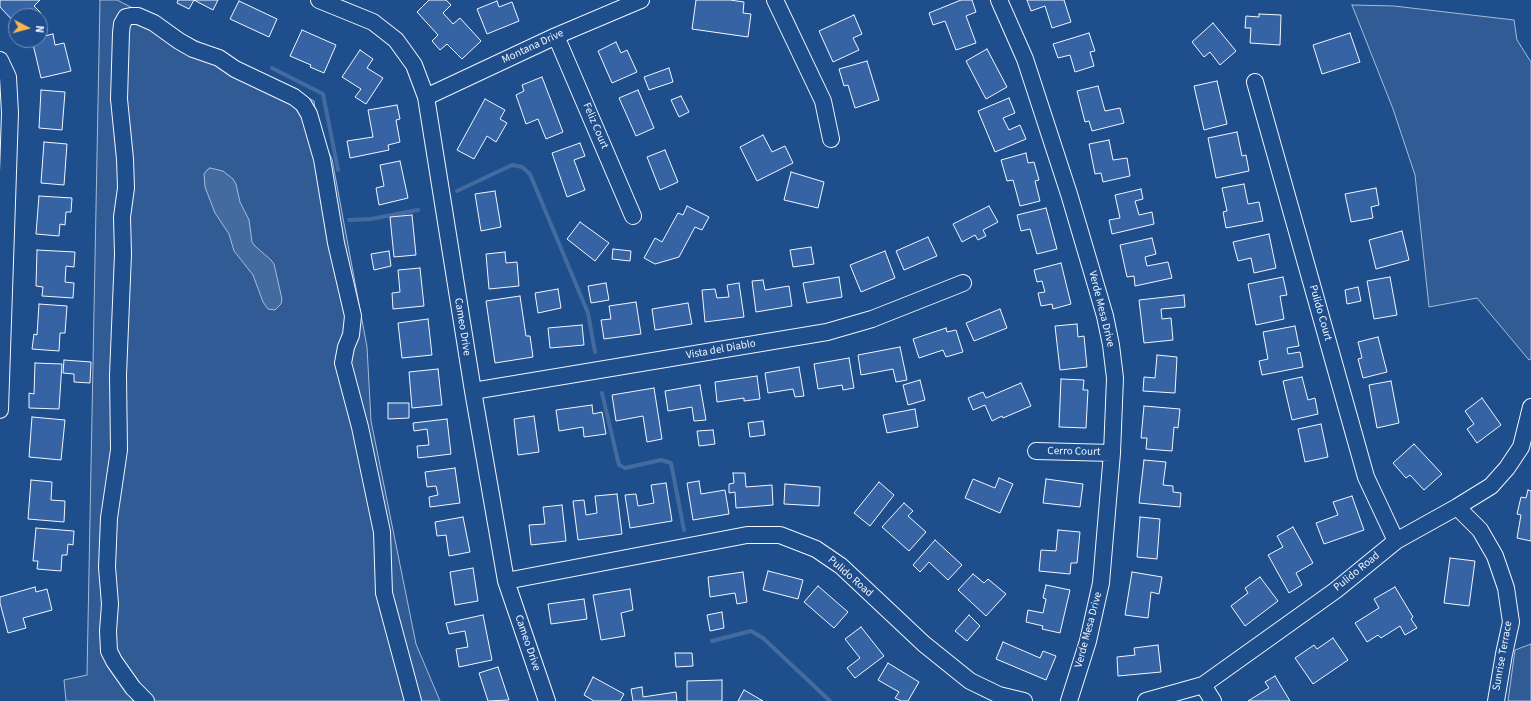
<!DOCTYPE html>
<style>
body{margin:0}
#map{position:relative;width:1531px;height:701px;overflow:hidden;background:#1f4e8c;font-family:"Source Sans 3",sans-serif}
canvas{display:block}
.north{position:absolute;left:8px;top:8px;width:40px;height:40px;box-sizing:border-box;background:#1f4e8c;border:1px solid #7391ba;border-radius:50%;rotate:96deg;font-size:11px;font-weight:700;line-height:16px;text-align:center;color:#f2f6ff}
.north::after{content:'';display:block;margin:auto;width:14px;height:18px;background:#ffb74d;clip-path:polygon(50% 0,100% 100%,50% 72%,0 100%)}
</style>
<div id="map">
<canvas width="1531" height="701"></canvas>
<div class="north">N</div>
</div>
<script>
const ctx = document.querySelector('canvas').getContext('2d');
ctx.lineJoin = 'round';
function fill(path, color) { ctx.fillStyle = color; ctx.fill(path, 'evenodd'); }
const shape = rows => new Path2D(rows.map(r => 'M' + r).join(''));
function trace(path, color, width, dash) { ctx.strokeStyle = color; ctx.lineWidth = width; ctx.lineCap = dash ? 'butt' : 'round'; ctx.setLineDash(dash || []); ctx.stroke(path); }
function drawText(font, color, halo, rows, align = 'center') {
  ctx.font = font + ' "Source Sans 3",sans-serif'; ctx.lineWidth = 3; ctx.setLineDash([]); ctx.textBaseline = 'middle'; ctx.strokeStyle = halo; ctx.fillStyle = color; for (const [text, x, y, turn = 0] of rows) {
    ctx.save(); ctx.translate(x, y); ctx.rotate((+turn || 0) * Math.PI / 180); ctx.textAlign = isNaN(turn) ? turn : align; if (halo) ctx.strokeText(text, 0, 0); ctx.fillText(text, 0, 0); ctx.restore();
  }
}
const green = shape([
 [100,0,117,0,314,101,317,127,332,159,367,347,371,421,416,644,440,701,66,701,64,680,87,675,100,0],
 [1352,5,1394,6,1514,20,1517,40,1531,62,1531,359,1529,360,1477,298,1429,307,1415,175,1393,109,1352,5],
 [1531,644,1531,701,1508,701,1515,650,1531,644]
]);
fill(green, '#305b95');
trace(green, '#a8bbd7', 1);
const water = shape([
 [210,168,223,171,233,179,236,184,240,202,249,220,252,242,255,246,271,260,274,264,282,299,281,304,275,310,268,309,263,302,253,275,234,251,229,234,215,213,205,187,204,174,207,170,210,168]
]);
fill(water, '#446ba0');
trace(water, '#a8bbd7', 1);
trace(shape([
 [272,68,323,94,338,170],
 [457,191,512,165,522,167,530,174,588,313,595,352],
 [349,220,371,219,418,210],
 [602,393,619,465,625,468,661,460,671,463,684,530],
 [712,641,751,631,763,638,830,701]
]), '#446ba0', 4);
const building = shape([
 [0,0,40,0,34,6,41,13,38,16,16,16,16,24,0,7,0,0],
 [178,0,218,0,213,10,194,0,189,9,177,3,178,0],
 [429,0,446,0,451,5,443,13,453,24,460,18,481,41,462,59,447,44,440,50,432,41,438,35,417,12,429,0],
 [696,0,730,0,744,2,743,13,751,14,748,37,692,29,696,0],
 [961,0,972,0,976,12,966,16,976,43,956,50,945,21,933,25,929,13,961,0],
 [1027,0,1064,0,1071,22,1052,28,1045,6,1031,11,1027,0],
 [239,1,277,19,269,37,230,19,239,1],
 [497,1,499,7,512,2,519,21,487,34,477,9,497,1],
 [1259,14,1281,15,1280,45,1250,43,1251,28,1245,28,1246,16,1259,17,1259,14],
 [854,15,862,34,853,38,859,50,833,62,819,31,854,15],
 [1213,23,1236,51,1220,65,1210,52,1204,57,1192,42,1213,23],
 [302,30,336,45,324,73,310,67,311,65,290,56,302,30],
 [1089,33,1095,51,1090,52,1094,66,1075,72,1070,55,1058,58,1053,44,1089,33],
 [1350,33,1360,62,1322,74,1313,45,1350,33],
 [53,34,55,45,64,43,71,71,41,78,32,40,40,40,40,37,53,34],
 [616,42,621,53,627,50,637,72,612,83,598,51,616,42],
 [987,49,1007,87,986,99,966,61,987,49],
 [360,50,373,59,367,68,383,78,366,104,355,97,361,89,342,77,360,50],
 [867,61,879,100,855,108,848,85,844,86,839,69,867,61],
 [669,68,673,82,649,90,644,77,669,68],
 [542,77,563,132,546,139,538,119,526,124,516,95,524,91,522,85,542,77],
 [1217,81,1227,124,1204,130,1194,86,1217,81],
 [1098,86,1105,111,1120,108,1124,123,1092,131,1089,121,1085,122,1077,91,1098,86],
 [41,90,65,92,62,130,39,128,41,90],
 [638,90,654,128,636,136,619,98,638,90],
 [681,96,689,112,679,117,671,100,681,96],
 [1009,98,1015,113,1003,118,1009,130,1020,125,1026,139,995,152,978,111,1009,98],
 [485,99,505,110,500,119,507,123,496,142,487,136,474,159,457,150,485,99],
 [397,105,400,119,396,120,400,142,388,145,389,150,350,158,347,141,373,137,368,110,397,105],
 [1237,132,1242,156,1246,155,1249,171,1216,178,1208,138,1237,132],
 [763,135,772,152,785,146,793,163,757,181,740,147,763,135],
 [1109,140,1113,160,1127,158,1130,176,1103,182,1101,173,1095,174,1089,144,1109,140],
 [44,142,67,144,64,185,41,183,44,142],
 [580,143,585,156,574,160,585,190,567,197,552,153,580,143],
 [665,150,678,182,660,190,647,157,665,150],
 [1026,153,1028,163,1034,162,1039,180,1035,181,1040,201,1020,206,1013,180,1007,181,1001,160,1026,153],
 [400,161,408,198,379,205,376,188,384,186,380,165,400,161],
 [791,172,824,182,818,208,784,200,791,172],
 [1244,184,1248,204,1259,202,1263,221,1226,228,1223,212,1227,211,1222,188,1244,184],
 [1376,188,1379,205,1371,207,1373,218,1351,222,1345,194,1376,188],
 [1141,189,1143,199,1135,201,1139,215,1152,212,1154,224,1112,234,1109,220,1120,218,1115,195,1141,189],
 [495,191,501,227,481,231,475,194,495,191],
 [39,196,72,198,71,212,66,212,65,225,60,224,59,236,36,234,39,196],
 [687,206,709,217,702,230,695,227,679,257,655,264,644,258,655,238,662,242,678,213,683,215,687,206],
 [989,206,998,222,983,230,986,236,978,240,975,235,962,242,953,224,989,206],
 [1046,208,1057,249,1037,254,1030,229,1021,231,1017,215,1046,208],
 [412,215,416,255,394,257,390,217,412,215],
 [580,222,609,243,595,261,567,239,580,222],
 [1402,231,1409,260,1376,269,1369,240,1402,231],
 [1269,234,1276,268,1254,273,1251,258,1238,261,1233,242,1269,234],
 [928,237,937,256,904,270,896,251,928,237],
 [1152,238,1156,254,1145,257,1147,266,1168,262,1172,278,1135,286,1134,276,1127,277,1120,245,1152,238],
 [811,247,814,264,793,267,790,250,811,247],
 [613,249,631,251,630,261,612,259,613,249],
 [37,250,75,252,74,267,66,266,65,282,74,283,73,298,42,296,43,287,36,286,37,250],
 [389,251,391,266,374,270,371,254,389,251],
 [885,251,895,278,861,292,850,265,885,251],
 [505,252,506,263,517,262,519,286,489,289,486,254,505,252],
 [1061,263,1071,304,1053,309,1052,304,1041,306,1038,293,1045,292,1042,281,1037,282,1034,270,1061,263],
 [420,268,424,306,393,309,392,293,400,292,398,270,420,268],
 [839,277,842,297,807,303,803,283,839,277],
 [1283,277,1287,295,1280,296,1284,319,1256,325,1248,284,1283,277],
 [1390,277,1397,315,1374,319,1367,281,1390,277],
 [763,280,765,290,789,286,792,306,756,312,752,281,763,280],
 [606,283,609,300,591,303,588,286,606,283],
 [739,283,744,317,705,322,702,290,715,289,717,298,729,297,727,285,739,283],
 [1358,287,1361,301,1347,304,1345,290,1358,287],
 [558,289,561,308,538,313,535,293,558,289],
 [1184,295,1185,307,1161,309,1162,319,1171,318,1173,340,1144,343,1139,300,1184,295],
 [520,296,526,336,530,336,533,357,495,363,486,301,520,296],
 [636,302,641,334,604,339,601,320,611,319,609,306,636,302],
 [688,303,692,324,655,330,652,309,688,303],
 [39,304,67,306,65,333,60,333,59,351,32,349,34,334,37,335,39,304],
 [1000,309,1007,328,974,341,966,323,1000,309],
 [428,319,432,355,402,358,398,323,428,319],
 [1077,324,1078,337,1084,336,1087,367,1060,370,1055,326,1077,324],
 [582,325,584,345,550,348,548,328,582,325],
 [1295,326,1299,346,1287,348,1288,354,1300,352,1303,367,1262,375,1259,361,1268,359,1263,332,1295,326],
 [946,328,947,332,956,330,963,352,946,357,943,350,919,358,913,339,946,328],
 [1378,337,1387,372,1363,378,1358,359,1362,358,1358,342,1378,337],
 [900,347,907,380,896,382,893,369,861,375,858,355,900,347],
 [1157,355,1177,357,1175,393,1143,391,1144,377,1155,378,1157,355],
 [849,358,854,388,843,390,842,385,818,389,814,364,849,358],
 [64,360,91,362,90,383,74,382,74,374,63,373,64,360],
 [35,363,62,364,59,409,29,408,29,393,34,394,35,363],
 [799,367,804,396,795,397,793,389,768,393,765,373,799,367],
 [438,369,442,405,412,408,409,372,438,369],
 [757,376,760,399,744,401,744,398,717,402,715,382,757,376],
 [1302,377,1308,400,1315,398,1318,414,1292,420,1283,381,1302,377],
 [1061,379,1084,380,1083,390,1088,390,1086,428,1059,427,1061,379],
 [920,380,925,400,908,405,903,385,920,380],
 [1391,381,1399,423,1377,428,1369,385,1391,381],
 [1021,383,1031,406,1003,418,1002,416,992,421,985,405,973,410,968,398,983,392,986,398,1021,383],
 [700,385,706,420,694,421,692,407,668,411,665,391,700,385],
 [654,388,662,439,647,442,643,416,616,421,612,395,654,388],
 [1482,398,1501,425,1477,443,1467,429,1474,424,1465,411,1482,398],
 [388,403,409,403,409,418,388,419,388,403],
 [592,405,593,414,602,412,606,434,584,437,583,427,559,431,556,410,592,405],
 [1144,406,1180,409,1178,428,1174,427,1172,451,1146,449,1147,438,1141,438,1144,406],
 [915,409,918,427,887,433,883,415,915,409],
 [534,416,539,452,518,455,514,419,534,416],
 [32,417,65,420,61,460,29,457,32,417],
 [447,419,451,454,418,458,417,446,429,445,427,429,414,431,413,423,447,419],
 [763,421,765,435,750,437,748,423,763,421],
 [1321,424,1328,457,1305,462,1298,429,1321,424],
 [713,430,715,444,699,446,697,431,713,430],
 [1414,444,1442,474,1424,490,1410,475,1406,478,1393,463,1414,444],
 [1144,460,1166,462,1163,485,1173,486,1173,492,1181,493,1180,507,1139,503,1144,460],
 [455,468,460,503,430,507,429,497,438,495,436,486,427,487,425,472,455,468],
 [733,473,745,473,746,487,772,485,773,505,736,508,735,492,729,493,729,484,734,483,733,473],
 [999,478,1013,484,1000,513,965,498,973,479,995,488,999,478],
 [1046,479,1083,484,1080,507,1043,503,1046,479],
 [31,480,52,482,51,500,65,501,64,522,28,519,31,480],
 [699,481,701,494,725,490,729,514,693,520,687,483,699,481],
 [879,482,894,495,870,526,854,513,879,482],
 [666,483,672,521,630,528,625,495,636,494,638,506,654,503,651,485,666,483],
 [785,484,820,487,819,506,784,504,785,484],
 [1528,490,1531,491,1531,541,1517,538,1521,515,1517,514,1521,497,1526,498,1528,490],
 [617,494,622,534,578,540,573,501,584,500,586,515,597,513,595,496,617,494],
 [1352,496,1364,530,1324,544,1316,523,1338,515,1333,502,1352,496],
 [904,503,913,511,908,516,926,532,909,551,882,527,904,503],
 [562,505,566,541,531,545,529,525,545,524,543,507,562,505],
 [463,517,470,552,449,556,446,535,437,536,435,522,463,517],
 [1140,517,1160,519,1157,559,1137,557,1140,517],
 [1293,527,1313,563,1296,573,1302,585,1289,593,1268,555,1283,547,1277,536,1293,527],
 [36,528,74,531,73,545,68,544,67,555,62,555,61,571,37,569,38,561,33,561,36,528],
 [1058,530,1080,532,1077,563,1071,563,1070,574,1039,571,1041,550,1056,551,1058,530],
 [935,540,962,565,948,580,929,562,920,572,913,565,935,540],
 [1450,558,1475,561,1469,606,1444,603,1450,558],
 [473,568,478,601,455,605,450,572,473,568],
 [768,571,803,580,798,599,763,590,768,571],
 [743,572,747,602,737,604,735,593,710,597,708,577,743,572],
 [1132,572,1162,577,1159,594,1151,592,1148,618,1125,615,1132,572],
 [973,574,984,583,988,579,1006,594,986,616,958,590,973,574],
 [1260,577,1278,601,1245,626,1231,606,1248,593,1245,588,1260,577],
 [1046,585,1070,590,1060,633,1042,629,1043,626,1026,622,1028,610,1043,613,1046,599,1043,598,1046,585],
 [818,586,848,612,834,628,804,602,818,586],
 [35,587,36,592,47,589,52,610,23,618,26,628,8,633,0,603,0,597,35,587],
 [1395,587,1413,617,1411,619,1417,628,1405,635,1400,626,1381,638,1378,635,1367,642,1355,623,1379,608,1374,599,1395,587],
 [630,589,633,610,621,613,625,636,601,640,593,595,630,589],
 [584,599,587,619,551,624,548,604,584,599],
 [722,612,724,628,710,631,707,615,722,612],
 [483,615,492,660,459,667,456,649,468,647,465,631,449,634,446,623,483,615],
 [969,615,980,626,967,641,955,631,969,615],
 [861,627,884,656,855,678,847,668,860,658,845,639,861,627],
 [1333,638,1348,660,1313,684,1295,658,1314,645,1317,649,1333,638],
 [1003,642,1040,658,1043,651,1056,656,1046,680,996,659,1003,642],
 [1158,645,1161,672,1118,676,1117,657,1135,655,1134,648,1158,645],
 [675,653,692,653,693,666,676,667,675,653],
 [888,663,919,682,908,701,901,701,895,698,899,692,878,680,888,663],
 [498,667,509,700,488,701,479,673,498,667],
 [1275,676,1290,701,1248,701,1269,688,1265,682,1275,676],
 [593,677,624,694,620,701,594,701,584,695,593,677],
 [722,680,722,701,687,701,687,681,722,680],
 [642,687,643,697,676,692,677,701,633,701,631,689,642,687],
 [744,690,763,701,738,701,744,690]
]);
fill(building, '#3563a3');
trace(building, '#f2f6ff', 1);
const minor = shape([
 [319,0,373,22,396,40,414,65,426,97,473,391,506,581,547,701],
 [775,0,823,101,831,139],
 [999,0,1025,59,1069,194,1105,316,1111,345,1115,378,1112,453,1101,583,1088,641,1069,701],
 [556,36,633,216],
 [0,60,8,77,10,113,0,410],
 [1255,82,1366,477,1396,541],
 [426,97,556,36,641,0],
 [473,391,827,332,872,319,963,283],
 [1036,451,1112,453],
 [1457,507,1480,530,1495,556,1506,588,1511,622,1504,654,1496,701],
 [506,581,747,535,780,535,816,549,841,566,924,644,970,681,999,695,1024,701],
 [1203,685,1213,701],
 [146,701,133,688,114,661,109,651,108,631,110,604,107,567,109,518,119,450,118,375,123,254,122,217,126,188,125,159,119,99,121,33,122,24,126,17,131,16,138,16,154,23,179,41,193,49,219,58,235,69,294,97,303,104,309,114,322,159,336,243,353,316,351,335,346,347,343,363,360,427,382,532,384,593,413,701],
 [1146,701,1203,685,1336,590,1396,541,1457,507,1491,486,1507,468,1521,447,1531,407]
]);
trace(minor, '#f2f6ff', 18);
trace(minor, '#1f4e8c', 16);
drawText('11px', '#f2f6ff', '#1f4e8c', [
 ["Montana Drive",533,47,-25],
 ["Feliz Court",595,126,67],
 ["Verde Mesa Drive",1101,309,76],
 ["Pulido Court",1320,313,74],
 ["Cameo Drive",462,327,81],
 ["Vista del Diablo",721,350,-10],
 ["Cerro Court",1074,452,1],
 ["Pulido Road",1357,572,-39],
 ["Pulido Road",850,577,41],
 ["Verde Mesa Drive",1089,630,-75],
 ["Cameo Drive",527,643,71],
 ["Sunrise Terrace",1503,656,-80]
]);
</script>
